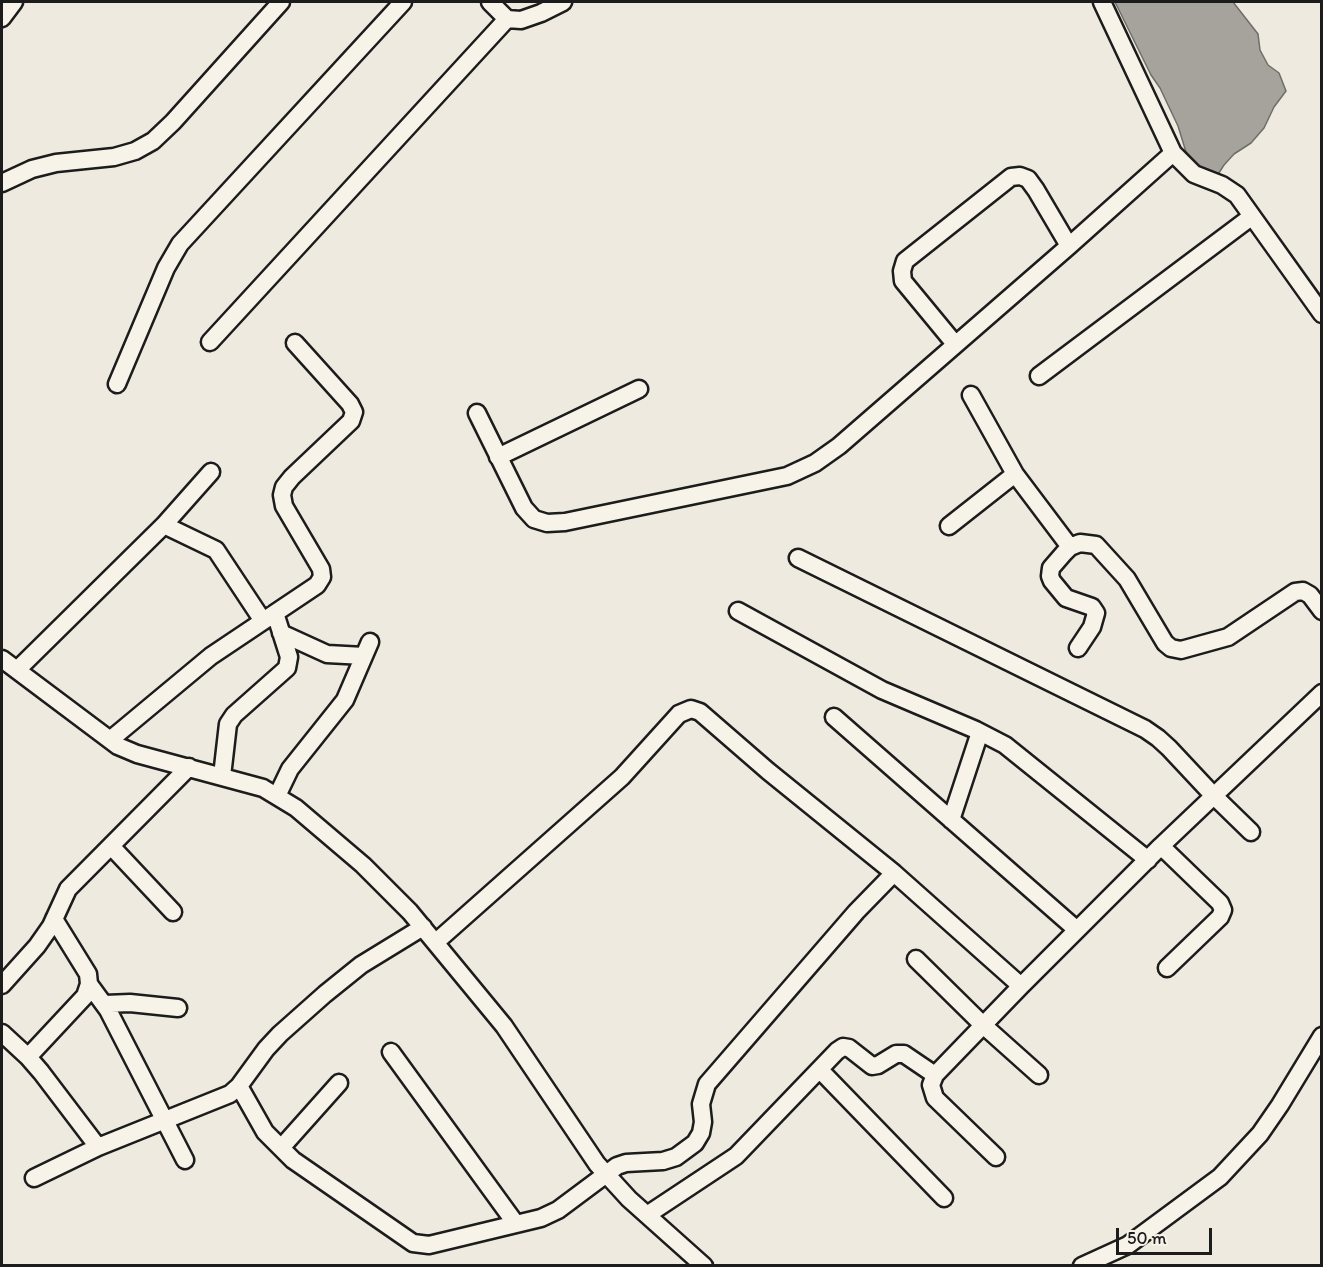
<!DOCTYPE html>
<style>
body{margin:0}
#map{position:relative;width:1323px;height:1267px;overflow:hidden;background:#eeeae0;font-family:Itim,sans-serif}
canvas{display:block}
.frame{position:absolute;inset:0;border:3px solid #1c1c1c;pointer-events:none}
.scale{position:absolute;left:1116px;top:1228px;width:96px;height:27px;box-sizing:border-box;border:3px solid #1c1c1c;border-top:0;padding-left:8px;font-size:18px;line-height:21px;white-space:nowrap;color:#1c1c1c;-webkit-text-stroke:4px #f7f3e8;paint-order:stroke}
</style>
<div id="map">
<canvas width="1323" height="1267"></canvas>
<div class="frame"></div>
<div class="scale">50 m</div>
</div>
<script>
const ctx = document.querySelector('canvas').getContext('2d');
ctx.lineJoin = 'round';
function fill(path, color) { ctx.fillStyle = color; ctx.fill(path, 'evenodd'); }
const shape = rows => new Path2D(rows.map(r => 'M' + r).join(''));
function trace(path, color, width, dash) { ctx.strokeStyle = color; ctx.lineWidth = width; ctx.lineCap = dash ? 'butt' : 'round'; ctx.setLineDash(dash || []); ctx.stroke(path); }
const water = shape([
 [1115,2,1233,2,1258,34,1260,50,1268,65,1279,73,1286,91,1274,107,1264,128,1251,143,1234,154,1224,165,1217,176,1200,167,1186,152,1178,126,1160,88,1151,75,1115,2]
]);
fill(water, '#a6a39d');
trace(water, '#6f6d69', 1.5);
const minor = shape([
 [490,2,507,19,521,20,541,13,563,2],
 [1102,2,1173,153,1194,174,1222,185,1237,195,1322,314],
 [2,18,14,2],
 [2,183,32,169,56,163,114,157,135,151,153,141,173,122,281,2],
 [210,342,507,19],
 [955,344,903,281,902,271,905,261,1011,177,1020,176,1028,179,1036,190,1069,246],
 [1039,376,1251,217],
 [117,384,166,268,180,244,403,2],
 [971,395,1015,474,1070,547],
 [477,413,524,508,534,519,547,523,565,522,787,476,815,463,839,446,1069,246,1173,153],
 [498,457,639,389],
 [164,525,216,550,263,621],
 [949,526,1015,474],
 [798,558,1145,729,1158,738,1169,748,1213,795,1251,832],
 [738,611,882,690,976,730,1005,745,1148,860],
 [281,633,327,654,364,656],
 [1078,648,1092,627,1096,613,1092,607,1066,598,1052,581,1050,576,1051,568,1064,553,1070,547,1080,543,1096,545,1127,579,1165,643,1171,648,1181,650,1228,637,1295,592,1303,591,1310,595,1322,611],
 [2,659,118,746,137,754,263,788,296,808,363,865,410,912,504,1026,597,1164,629,1199,704,1266],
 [17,670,164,525,211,472],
 [834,717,1077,930],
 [110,740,211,656,317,585,322,577,321,569,284,506,282,495,284,487,292,477,351,421,354,412,350,404,295,343],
 [222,776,228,724,234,715,287,668,289,657,275,613],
 [277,796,290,769,345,700,370,642],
 [951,820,980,732],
 [111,846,173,912],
 [1161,846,1220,903,1223,910,1220,917,1167,968],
 [436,942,622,777,679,714,691,709,700,712,768,771,894,873,1021,986],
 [916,959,983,1025,1039,1075],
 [89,984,108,1010,185,1160],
 [2,985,37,946,51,926,68,889,189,767],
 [105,1004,130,1003,178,1008],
 [2,1033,28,1057,41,1072,98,1147],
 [391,1052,516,1224],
 [28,1057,85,996,89,984,88,974,54,919],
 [820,1070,944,1198],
 [239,1086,265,1132,293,1160,413,1243,429,1245,541,1218,558,1210,617,1166,626,1163,663,1161,676,1157,695,1143,701,1133,703,1122,701,1104,707,1084,856,912,894,873],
 [281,1148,339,1083],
 [996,1157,935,1098,931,1085,935,1075,1021,986,1161,846,1322,693],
 [34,1178,98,1147,230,1094,239,1086,266,1049,280,1034,325,994,361,965,423,927],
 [647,1215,736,1156,837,1051,843,1047,849,1048,872,1066,878,1065,896,1054,904,1054,935,1075],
 [1082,1266,1128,1245,1220,1177,1260,1134,1280,1105,1322,1036]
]);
trace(minor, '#1c1c1c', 21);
trace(minor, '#f7f3e8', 16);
</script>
